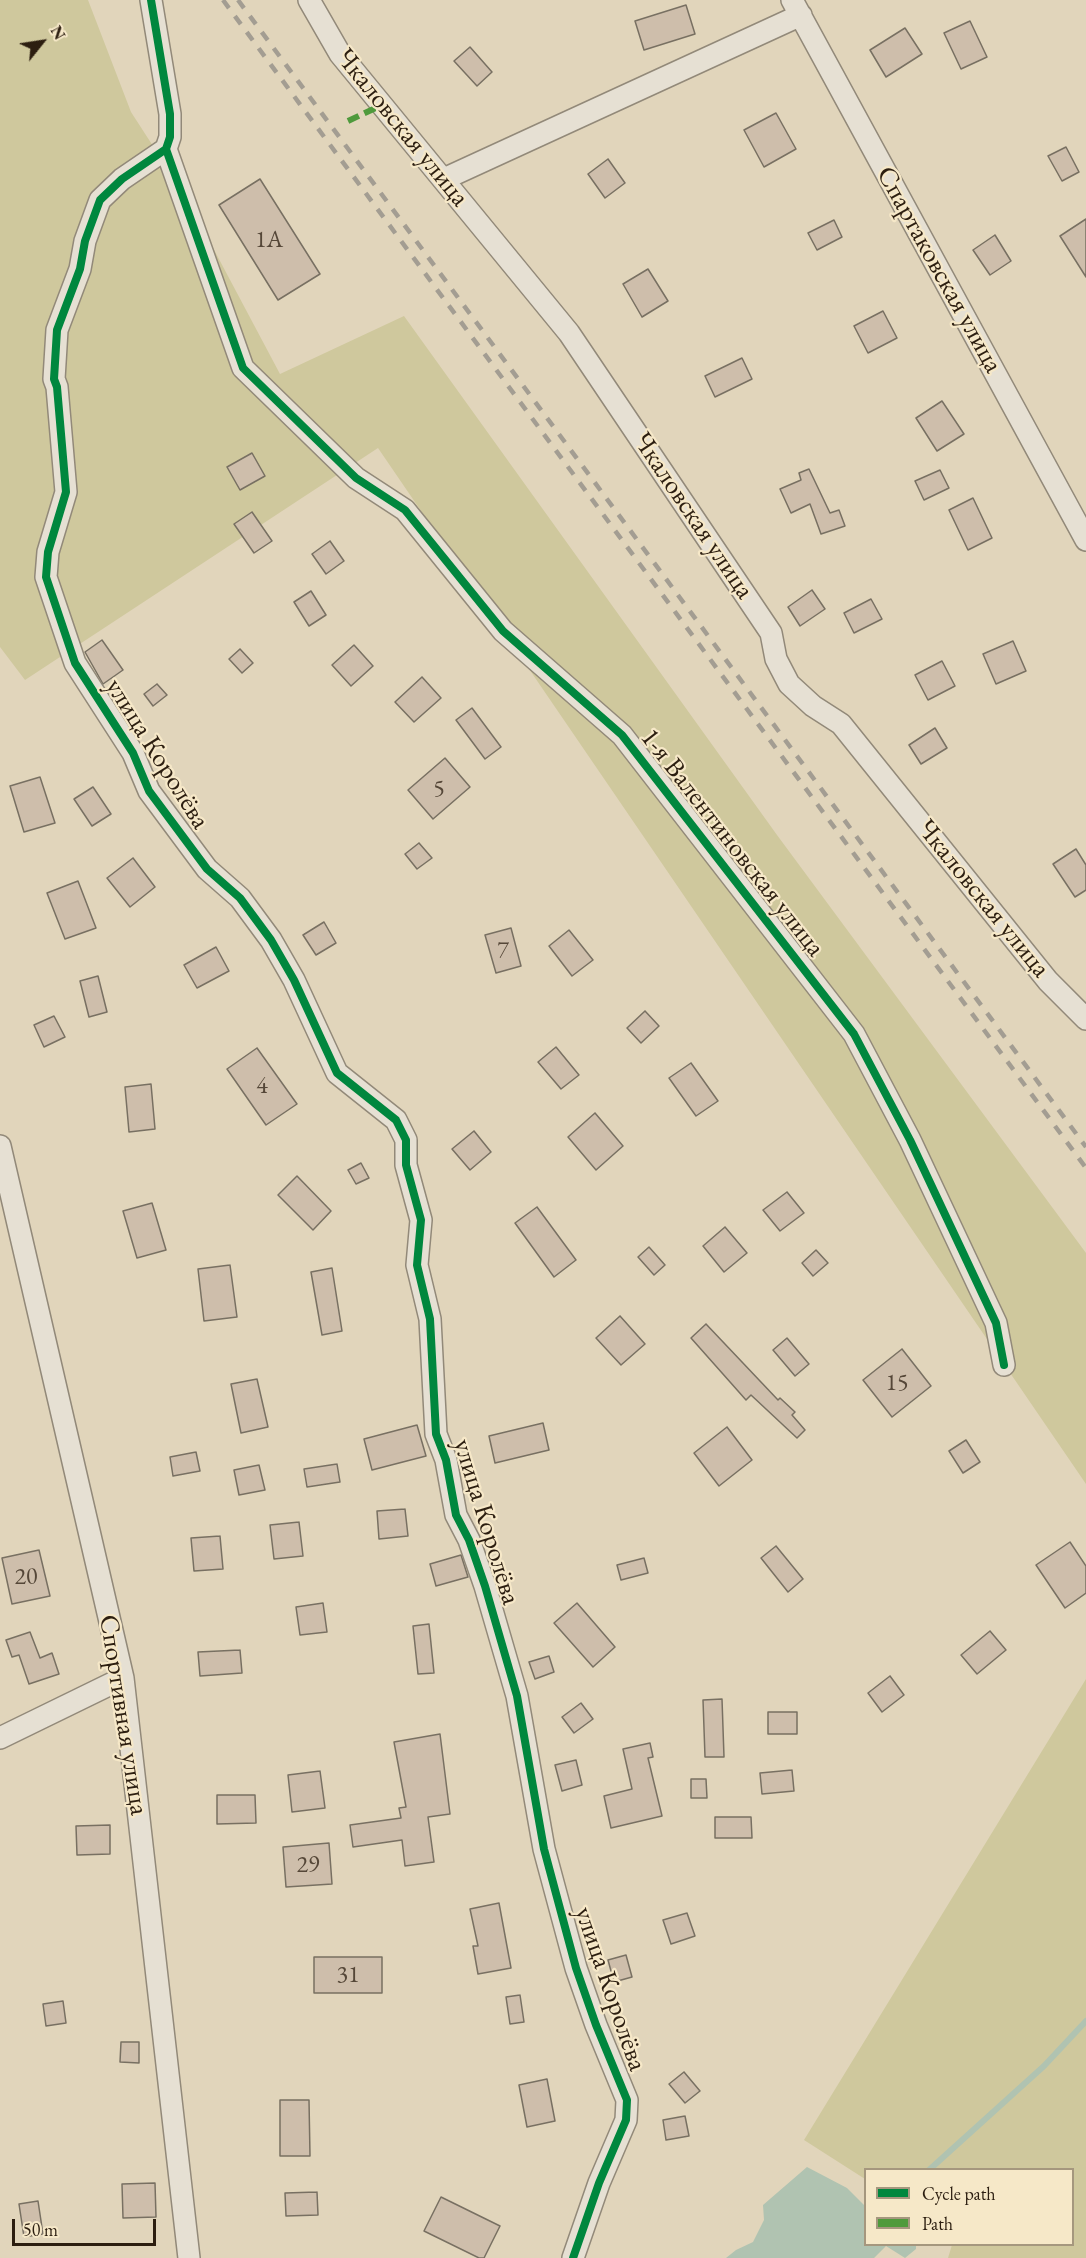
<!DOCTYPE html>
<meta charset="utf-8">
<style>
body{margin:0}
#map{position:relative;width:1086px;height:2258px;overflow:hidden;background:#e1d5bb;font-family:"EB Garamond",serif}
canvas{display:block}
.legend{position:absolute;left:864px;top:2168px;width:210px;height:78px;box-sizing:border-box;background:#f6e8c8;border:2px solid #a5977e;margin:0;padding:8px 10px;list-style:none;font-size:18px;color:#2c1e10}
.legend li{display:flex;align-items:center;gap:12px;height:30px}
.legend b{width:30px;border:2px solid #a5977e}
.north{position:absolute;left:12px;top:12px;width:60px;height:60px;-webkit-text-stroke:4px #f6e8c8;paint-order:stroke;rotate:60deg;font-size:16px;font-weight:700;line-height:24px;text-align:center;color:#2c1e10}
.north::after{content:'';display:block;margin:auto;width:21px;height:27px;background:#2c1e10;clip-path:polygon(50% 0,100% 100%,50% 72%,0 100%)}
.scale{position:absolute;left:12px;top:2219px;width:144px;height:27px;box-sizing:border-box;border:3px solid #2c1e10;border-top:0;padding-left:8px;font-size:18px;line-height:21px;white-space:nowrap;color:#2c1e10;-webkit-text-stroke:4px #f6e8c8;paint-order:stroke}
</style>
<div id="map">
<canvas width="1086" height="2258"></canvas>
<ul class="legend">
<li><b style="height:8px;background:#00873e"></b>Cycle path</li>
<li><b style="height:8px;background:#4f9a3c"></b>Path</li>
</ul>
<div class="north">N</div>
<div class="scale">50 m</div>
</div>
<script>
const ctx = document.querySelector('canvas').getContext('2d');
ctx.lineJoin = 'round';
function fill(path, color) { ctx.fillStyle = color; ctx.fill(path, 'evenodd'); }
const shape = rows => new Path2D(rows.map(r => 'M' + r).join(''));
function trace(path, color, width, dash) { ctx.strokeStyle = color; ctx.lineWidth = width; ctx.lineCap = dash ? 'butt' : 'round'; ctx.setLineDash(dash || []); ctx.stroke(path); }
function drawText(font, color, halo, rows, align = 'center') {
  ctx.font = font + ' "EB Garamond",serif'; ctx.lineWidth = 4.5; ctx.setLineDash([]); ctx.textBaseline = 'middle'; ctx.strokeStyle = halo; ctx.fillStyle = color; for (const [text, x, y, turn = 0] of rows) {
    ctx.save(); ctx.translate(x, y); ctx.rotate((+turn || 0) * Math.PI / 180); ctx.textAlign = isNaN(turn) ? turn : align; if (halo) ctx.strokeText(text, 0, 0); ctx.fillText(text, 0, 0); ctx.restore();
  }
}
fill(shape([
 [0,0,88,0,131,112,186,197,280,374,404,316,777,835,1086,1253,1086,1484,378,448,25,680,0,647],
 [1086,1679,1086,2258,948,2258,952,2245,1072,2244,1072,2170,866,2170,865,2179,804,2140]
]), '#cfc89d');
fill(shape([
 [807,2167,847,2188,865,2206,866,2244,916,2245,916,2249,905,2258,886,2246,874,2258,726,2258,736,2250,753,2242,764,2220,763,2205]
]), '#b0c3b1');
trace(shape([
 [929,2170,1044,2066,1086,2021]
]), '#b0c3b1', 6);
const building = shape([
 [686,5,695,34,644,50,635,21,686,5],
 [970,21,987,57,961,69,944,33,970,21],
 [905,28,922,54,886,77,870,50,905,28],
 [470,47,492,72,477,86,454,61,470,47],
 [776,113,796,149,764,167,744,130,776,113],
 [1066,147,1079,172,1062,181,1048,156,1066,147],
 [608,159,625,183,605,198,588,174,608,159],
 [260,179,320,274,278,300,219,205,260,179],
 [1086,219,1086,277,1060,236,1086,219],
 [834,220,842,237,817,250,808,233,834,220],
 [995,235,1011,261,990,275,973,250,995,235],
 [648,269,668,301,642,317,623,284,648,269],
 [883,311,897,338,868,353,854,326,883,311],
 [742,358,752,379,715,397,705,376,742,358],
 [942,401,964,434,937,451,916,418,942,401],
 [252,453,265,476,240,490,227,467,252,453],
 [809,469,830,513,839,510,845,526,821,534,810,504,791,513,780,489,801,480,799,473,809,469],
 [940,470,949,488,924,500,915,481,940,470],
 [973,498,992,538,968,550,949,510,973,498],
 [252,512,272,541,254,553,234,524,252,512],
 [330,541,344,561,326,574,312,554,330,541],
 [812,590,825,609,800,626,788,607,812,590],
 [311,591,326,615,309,626,294,602,311,591],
 [871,599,882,619,854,633,844,613,871,599],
 [102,640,123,670,103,684,85,652,102,640],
 [1013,641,1026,671,996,684,983,654,1013,641],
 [354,645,373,666,351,686,332,665,354,645],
 [240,649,253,663,242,673,229,659,240,649],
 [942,661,955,686,928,700,915,675,942,661],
 [422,677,441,698,414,722,395,702,422,677],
 [157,684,167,695,153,706,144,694,157,684],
 [472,708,501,747,485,759,456,720,472,708],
 [935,728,947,748,921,764,909,745,935,728],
 [445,758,470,787,433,819,408,790,445,758],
 [40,777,55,823,24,832,10,786,40,777],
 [93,787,111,814,92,826,74,799,93,787],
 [419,843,432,858,417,869,405,854,419,843],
 [1076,849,1086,865,1086,890,1075,897,1053,864,1076,849],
 [133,858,155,887,130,907,107,878,133,858],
 [78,881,96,928,65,939,47,893,78,881],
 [324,922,336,943,316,955,303,935,324,922],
 [511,928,521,966,496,973,485,935,511,928],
 [569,930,593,960,572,976,549,946,569,930],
 [216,947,229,971,197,988,184,965,216,947],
 [98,976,107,1012,89,1017,80,981,98,976],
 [645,1011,659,1026,641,1043,627,1028,645,1011],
 [54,1016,65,1037,44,1047,34,1025,54,1016],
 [556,1047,579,1075,561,1089,538,1062,556,1047],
 [257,1048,297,1104,266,1125,227,1069,257,1048],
 [691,1063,718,1101,696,1116,669,1078,691,1063],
 [151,1084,155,1129,129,1132,125,1087,151,1084],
 [595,1113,623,1146,596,1170,568,1137,595,1113],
 [474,1131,491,1152,470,1170,452,1149,474,1131],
 [361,1163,369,1178,356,1184,348,1170,361,1163],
 [297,1176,331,1211,313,1230,278,1195,297,1176],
 [787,1192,804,1213,780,1231,763,1210,787,1192],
 [152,1203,166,1250,137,1258,123,1211,152,1203],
 [537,1207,576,1260,554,1277,515,1223,537,1207],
 [725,1227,747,1253,724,1272,703,1246,725,1227],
 [649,1247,665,1265,654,1275,638,1257,649,1247],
 [816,1250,828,1263,813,1276,802,1263,816,1250],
 [230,1265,237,1317,204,1321,198,1269,230,1265],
 [332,1268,342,1331,322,1335,311,1272,332,1268],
 [620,1316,645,1344,621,1365,596,1338,620,1316],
 [706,1324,778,1400,780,1398,795,1412,792,1415,805,1430,797,1438,751,1395,746,1400,691,1338,706,1324],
 [787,1338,809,1364,795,1376,773,1350,787,1338],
 [902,1349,931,1386,892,1417,863,1380,902,1349],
 [257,1379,268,1427,241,1433,231,1384,257,1379],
 [543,1423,549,1450,495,1463,489,1436,543,1423],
 [417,1425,426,1456,372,1470,364,1439,417,1425],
 [727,1427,752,1460,719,1486,694,1453,727,1427],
 [966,1440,980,1462,963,1473,949,1451,966,1440],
 [196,1452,200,1471,173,1476,170,1457,196,1452],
 [337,1464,340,1482,307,1487,304,1469,337,1464],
 [259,1465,265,1490,239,1495,234,1470,259,1465],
 [405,1509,408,1536,379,1539,377,1511,405,1509],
 [299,1522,303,1556,274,1559,270,1525,299,1522],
 [220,1536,223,1569,194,1571,191,1538,220,1536],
 [1070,1542,1086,1566,1086,1593,1065,1608,1036,1565,1070,1542],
 [776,1546,803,1579,788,1592,761,1558,776,1546],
 [39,1550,50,1596,12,1604,2,1558,39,1550],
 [461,1555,468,1577,436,1586,430,1564,461,1555],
 [644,1558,648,1573,621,1580,617,1565,644,1558],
 [323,1603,327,1632,300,1635,296,1607,323,1603],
 [577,1603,615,1647,593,1667,554,1623,577,1603],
 [429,1624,434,1673,418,1674,413,1626,429,1624],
 [990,1631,1006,1650,977,1674,961,1655,990,1631],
 [30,1632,40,1658,52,1653,59,1674,29,1684,19,1655,12,1657,6,1640,30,1632],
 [240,1650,242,1673,200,1676,198,1652,240,1650],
 [549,1656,554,1672,535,1679,529,1662,549,1656],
 [890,1676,904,1695,882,1712,868,1693,890,1676],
 [722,1699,724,1757,705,1757,703,1700,722,1699],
 [581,1703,593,1719,574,1733,562,1717,581,1703],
 [768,1712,797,1712,797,1734,768,1734,768,1712],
 [440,1734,450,1814,428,1817,434,1862,405,1866,402,1840,353,1847,350,1825,401,1818,399,1808,406,1807,394,1742,440,1734],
 [650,1743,653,1757,648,1758,662,1816,611,1828,604,1796,632,1789,623,1749,650,1743],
 [576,1760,582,1785,562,1791,555,1765,576,1760],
 [792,1770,794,1791,762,1794,760,1773,792,1770],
 [320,1771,325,1808,292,1812,288,1775,320,1771],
 [691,1779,706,1779,707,1798,691,1798,691,1779],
 [217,1795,255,1795,256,1823,217,1824,217,1795],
 [715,1817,751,1817,752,1838,715,1838,715,1817],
 [110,1825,110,1854,77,1855,76,1826,110,1825],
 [329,1843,332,1884,286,1887,283,1847,329,1843],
 [499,1903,511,1968,478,1974,473,1946,478,1946,470,1909,499,1903],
 [687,1913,695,1936,671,1944,663,1920,687,1913],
 [626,1955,632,1977,614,1982,608,1960,626,1955],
 [314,1957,382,1957,382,1993,314,1993,314,1957],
 [520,1995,524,2022,510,2024,506,1997,520,1995],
 [63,2001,66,2023,46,2026,43,2004,63,2001],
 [121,2042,139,2042,139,2063,120,2062,121,2042],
 [684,2072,700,2091,685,2103,669,2084,684,2072],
 [547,2079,555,2121,527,2127,519,2085,547,2079],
 [280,2100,309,2100,310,2156,280,2156,280,2100],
 [685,2116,689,2136,666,2140,663,2120,685,2116],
 [155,2183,156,2217,123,2218,122,2184,155,2183],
 [317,2192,318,2215,286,2216,285,2193,317,2192],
 [441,2197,500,2226,484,2258,479,2258,424,2231,441,2197],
 [38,2201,43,2234,24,2237,19,2204,38,2201]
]);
fill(building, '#cebeab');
trace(building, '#787062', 1.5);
const street = shape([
 [151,0,170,114,170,137,166,149,122,179,100,200,85,241,80,269,57,330,54,379,57,387,66,492,48,552,46,577,75,663,133,753,149,791,207,869,240,898,271,940,294,980,337,1073,396,1120,406,1140,406,1165,421,1220,417,1265,430,1319,436,1434,446,1460,456,1515,469,1540,485,1586,517,1696,544,1849,576,1968,596,2025,627,2100,626,2120,599,2183,573,2258],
 [309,0,340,54,569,333,771,633,776,659,789,684,813,706,841,724,1048,981,1086,1019],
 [792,0,1086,540],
 [166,149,243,368,356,478,405,510,503,631,622,735,854,1034,910,1140,996,1323,1004,1365],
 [444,179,801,15],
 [0,1146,123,1678,189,2258],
 [0,1738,123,1678]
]);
trace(street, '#928979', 24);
trace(street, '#e6e0d3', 21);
trace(shape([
 [223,0,1086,1168],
 [238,0,1086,1147]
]), '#a39d92', 4.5, [10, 10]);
trace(shape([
 [348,121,382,105]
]), '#4f9a3c', 6, [12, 6]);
trace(shape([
 [151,0,170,114,170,137,166,149,122,179,100,200,85,241,80,269,57,330,54,379,57,387,66,492,48,552,46,577,75,663,133,753,149,791,207,869,240,898,271,940,294,980,337,1073,396,1120,406,1140,406,1165,421,1220,417,1265,430,1319,436,1434,446,1460,456,1515,469,1540,485,1586,517,1696,544,1849,576,1968,596,2025,627,2100,626,2120,599,2183,573,2258],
 [166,149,243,368,356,478,405,510,503,631,622,735,854,1034,910,1140,996,1323,1004,1365]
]), '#00873e', 8);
drawText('24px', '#554738', null, [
 ["1А",269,240],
 ["5",439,789],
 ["7",503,951],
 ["4",262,1086],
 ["15",897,1383],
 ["20",26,1577],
 ["29",308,1865],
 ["31",348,1975]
]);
drawText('27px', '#2c1e10', '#f6e8c8', [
 ["Чкаловская улица",402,128,51],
 ["Спартаковская улица",939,270,61],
 ["Чкаловская улица",693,516,56],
 ["улица Королёва",157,754,58],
 ["1-я Валентиновская улица",732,843,52],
 ["Чкаловская улица",983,899,51],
 ["улица Королёва",486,1522,73],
 ["Спортивная улица",123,1715,81],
 ["улица Королёва",610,1989,71]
]);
</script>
